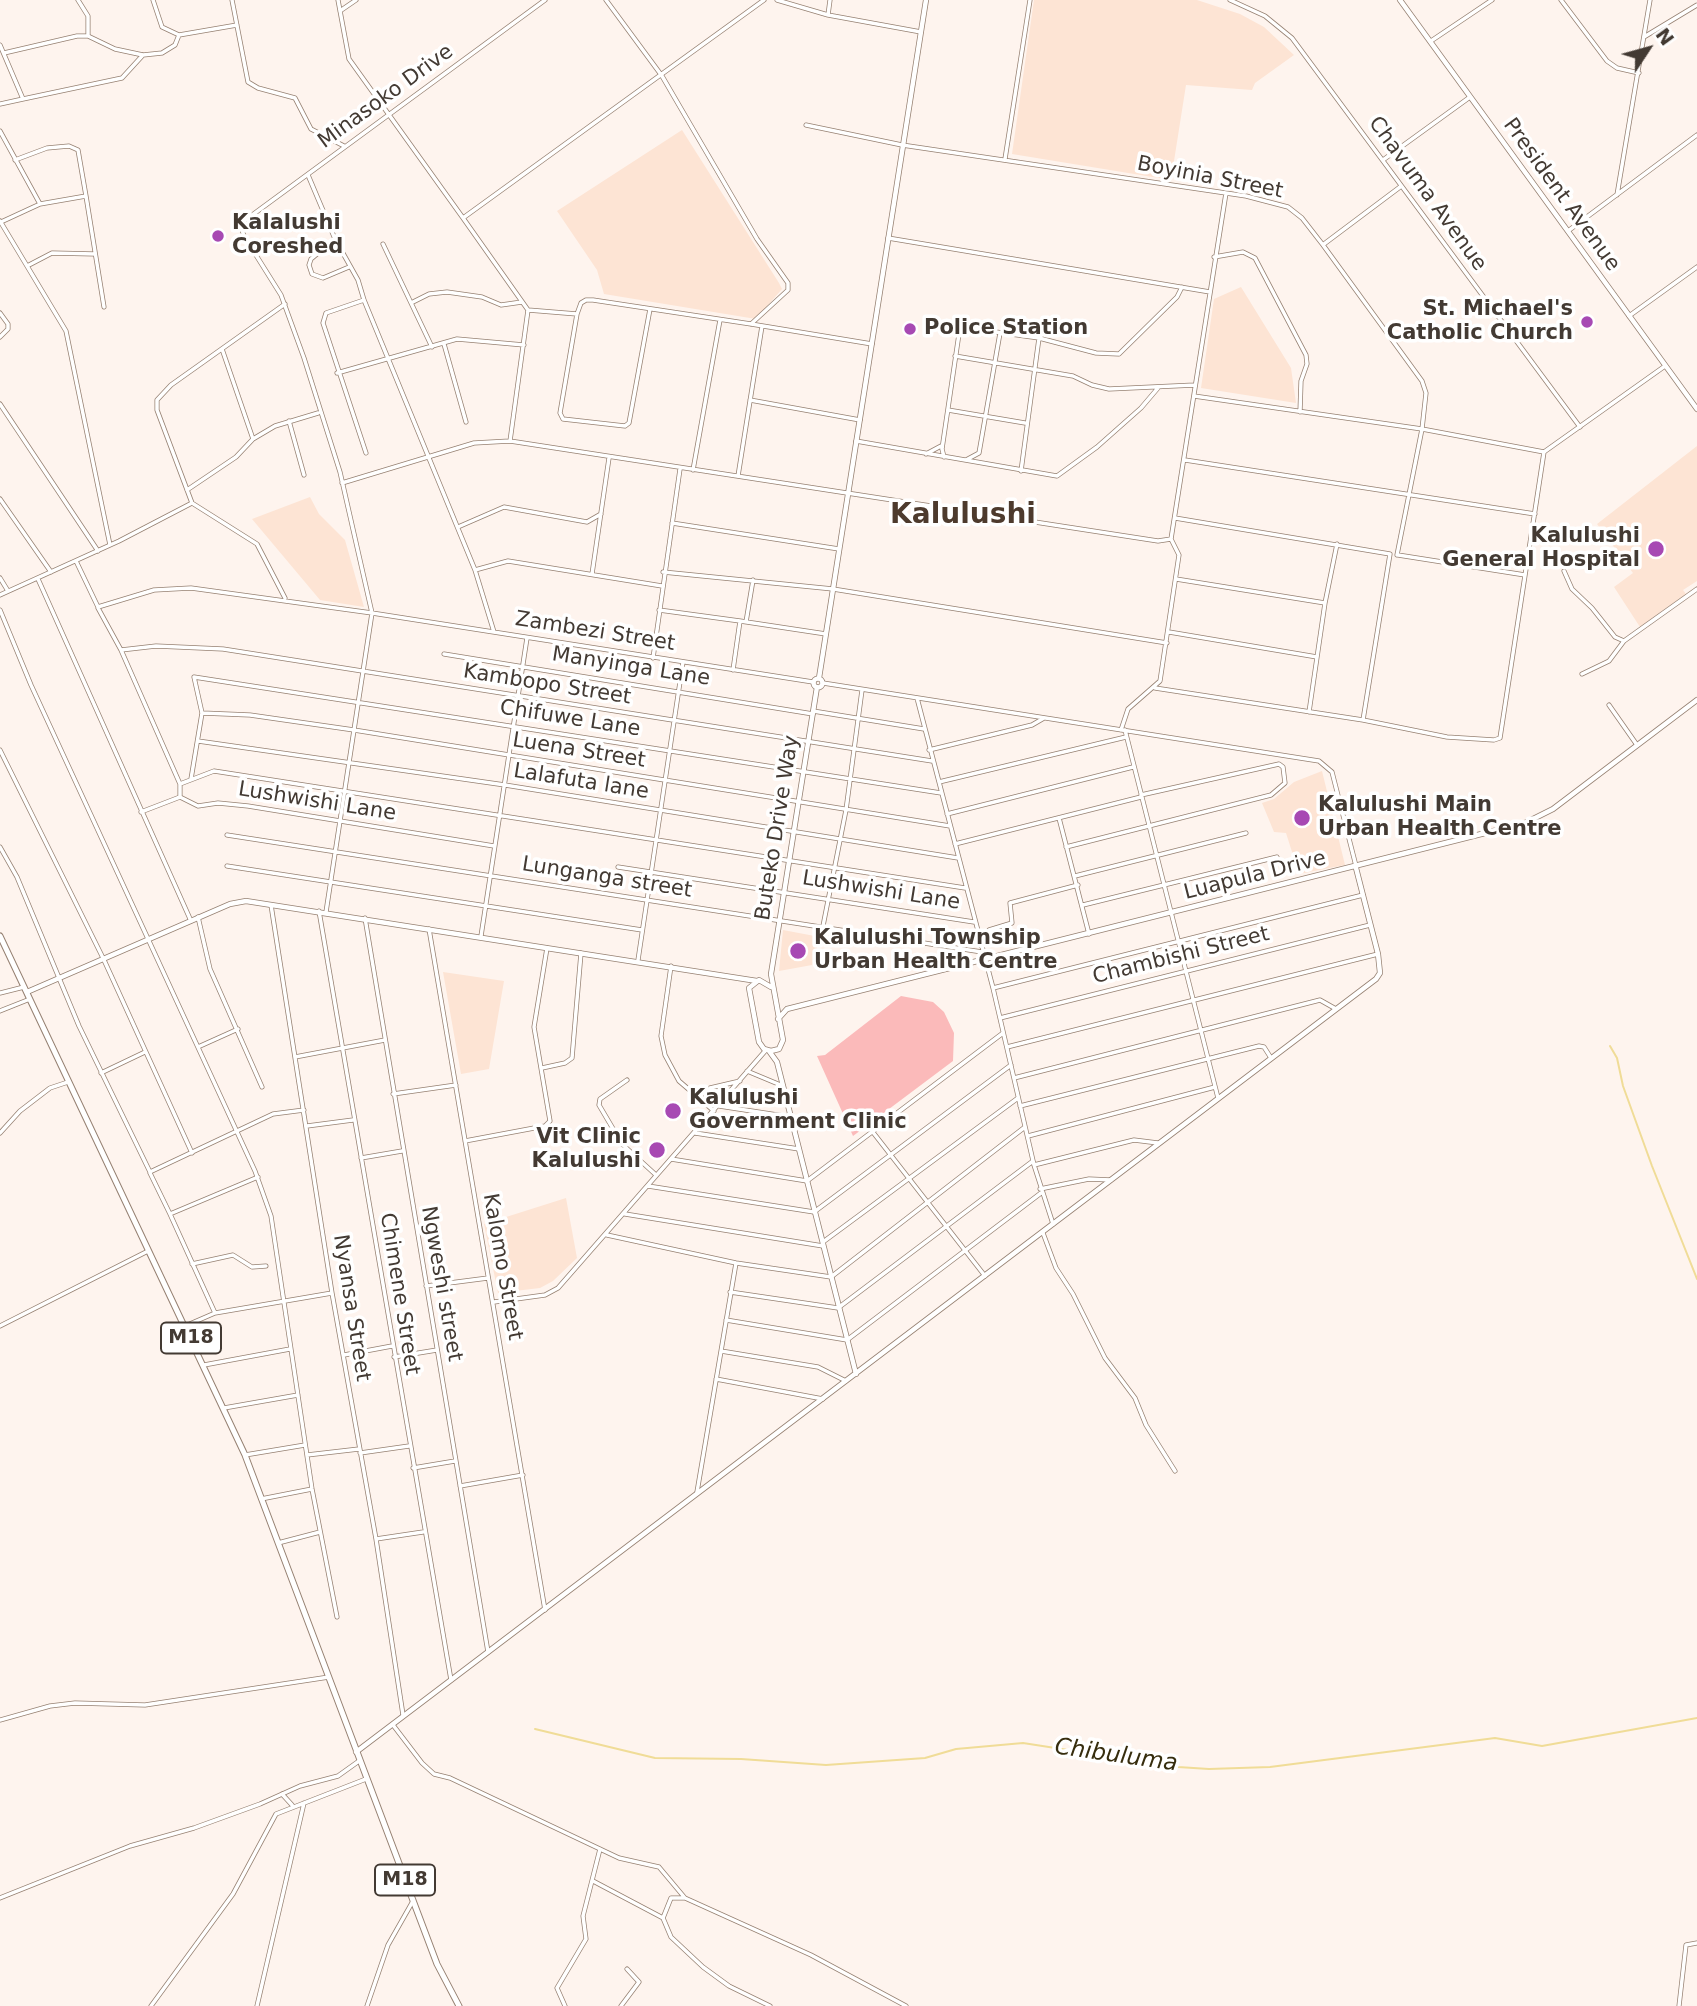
<!DOCTYPE html>
<style>
body{margin:0}
#map{position:relative;width:1697px;height:2006px;overflow:hidden;background:#fef4ee;font-family:"DejaVu Sans",sans-serif}
canvas{display:block}
.north{position:absolute;left:1613px;top:14px;width:70px;height:70px;-webkit-text-stroke:5px #fff;paint-order:stroke;rotate:54deg;font-size:19px;font-weight:700;line-height:28px;text-align:center;color:#433a33}
.north::after{content:'';display:block;margin:auto;width:24px;height:32px;background:#433a33;clip-path:polygon(50% 0,100% 100%,50% 72%,0 100%)}
</style>
<div id="map">
<canvas width="1697" height="2006"></canvas>
<div class="north">N</div>
</div>
<script>
const ctx = document.querySelector('canvas').getContext('2d');
ctx.lineJoin = 'round';
function fill(path, color) { ctx.fillStyle = color; ctx.fill(path, 'evenodd'); }
const shape = rows => new Path2D(rows.map(r => 'M' + r).join(''));
function trace(path, color, width, dash) { ctx.strokeStyle = color; ctx.lineWidth = width; ctx.lineCap = dash ? 'butt' : 'round'; ctx.setLineDash(dash || []); ctx.stroke(path); }
function drawText(font, color, halo, rows, align = 'center') {
  ctx.font = font + ' "DejaVu Sans",sans-serif'; ctx.lineWidth = 7; ctx.setLineDash([]); ctx.textBaseline = 'middle'; ctx.strokeStyle = halo; ctx.fillStyle = color; for (const [text, x, y, turn = 0] of rows) {
    ctx.save(); ctx.translate(x, y); ctx.rotate((+turn || 0) * Math.PI / 180); ctx.textAlign = isNaN(turn) ? turn : align; if (halo) ctx.strokeText(text, 0, 0); ctx.fillText(text, 0, 0); ctx.restore();
  }
}
fill(shape([
 [1034,0,1197,0,1240,14,1264,27,1294,55,1255,83,1252,90,1186,85,1171,180,1012,154],
 [682,130,779,283,782,289,756,319,604,294,597,270,557,211],
 [1241,287,1291,368,1296,403,1201,388,1214,299],
 [1697,446,1697,581,1683,590,1686,594,1640,627,1614,587,1633,573,1597,524],
 [310,497,319,514,345,540,364,607,320,600,252,519],
 [1322,771,1345,865,1299,874,1286,833,1274,832,1262,803,1274,799,1294,782],
 [783,930,820,937,812,965,779,971],
 [443,972,504,981,489,1069,461,1074],
 [566,1198,577,1258,553,1281,540,1288,498,1293,484,1224]
]), '#fde4d4');
fill(shape([
 [901,996,933,1002,944,1012,954,1033,953,1061,853,1136,817,1056,825,1055]
]), '#fbbaba');
trace(shape([
 [1610,1046,1617,1058,1623,1086,1652,1166,1697,1279],
 [535,1729,655,1758,741,1759,826,1765,925,1758,956,1749,1023,1743,1178,1767,1209,1769,1270,1767,1495,1738,1542,1746,1697,1718]
]), '#f0dc97', 2);
const minor = shape([
 [78,0,88,16,88,36],
 [153,0,162,27,179,35],
 [232,0,248,82,258,88,295,98,311,129,344,146],
 [338,0,349,59,463,218,764,0],
 [606,0,662,76,757,239,788,283,788,290,751,324],
 [777,0,828,15,921,32],
 [1230,0,1265,16,1292,38,1580,427],
 [1561,0,1607,61,1617,68,1639,73],
 [340,11,356,0],
 [828,15,830,0],
 [1644,37,1697,5],
 [1431,41,1492,0],
 [0,45,23,99,0,104],
 [4,53,77,36,88,36,115,49,143,55,162,53,175,45,179,35,237,25],
 [23,99,122,78,143,55],
 [806,125,902,145,1246,196,1288,207,1302,218,1323,245,1422,381,1426,393,1422,429,1397,555],
 [0,131,40,204,1,222],
 [1005,159,1030,0],
 [15,160,47,148,69,146,78,150,86,196,40,204],
 [1383,160,1470,97],
 [308,175,335,239,358,280,364,300,475,570,494,632],
 [1617,195,1650,0],
 [86,196,104,307],
 [463,218,528,310,510,441],
 [0,221,66,331,110,545],
 [1568,231,1697,135],
 [888,238,1210,292],
 [335,239,311,259,309,265,312,274,323,278,349,267],
 [383,244,432,347],
 [1324,244,1400,187],
 [1214,257,1243,252,1255,258,1306,355,1307,364,1301,381,1300,412],
 [29,265,52,253,95,254],
 [364,300,326,313,323,323,366,453],
 [413,302,429,294,447,292,482,297,501,305,522,302],
 [650,309,629,423,625,426,563,419,560,413,577,314,581,303,586,300,593,300,751,324,872,344],
 [528,310,577,314],
 [0,313,8,324,8,329,0,337],
 [1629,316,1697,267],
 [444,344,466,422],
 [955,356,1073,376,1092,385,1109,389,1195,385],
 [337,373,457,339,524,345],
 [1194,396,1422,429,1544,452,1665,366],
 [750,400,860,420],
 [0,404,98,551],
 [948,410,1025,423],
 [289,421,304,475],
 [253,439,275,426,318,413],
 [856,441,1057,476,1097,447,1141,408,1158,388],
 [926,454,941,446],
 [944,457,942,449,960,327,1039,338,1096,353,1119,354,1177,297,1182,287],
 [966,460,979,453,1000,333],
 [1185,460,1535,514],
 [693,470,720,320],
 [1021,471,1039,338],
 [738,476,762,326],
 [342,483,474,443,510,441,1158,541,1171,539],
 [187,490,236,457,253,439,222,349],
 [0,499,51,572],
 [192,503,157,410,157,400,171,385,285,304],
 [1175,518,1390,554],
 [672,523,839,549],
 [458,527,504,507,587,522,601,514],
 [1398,555,1525,575],
 [76,561,98,607,154,590,191,588,372,613,340,472,304,358,281,295,244,236,240,224,545,0],
 [475,570,508,561,662,586],
 [1564,571,1572,589,1592,608,1615,637,1624,641,1697,589],
 [663,572,833,589,1167,643],
 [592,574,609,458],
 [0,578,8,591],
 [38,579,191,921],
 [1176,579,1325,603],
 [0,595,119,541,192,503,257,544,285,598],
 [98,608,121,650,180,784,180,797,141,812],
 [0,610,31,685,255,1171,271,1216,312,1489,337,1617],
 [659,610,740,621],
 [746,622,753,580],
 [1169,632,1317,657],
 [121,650,156,646,223,649,932,761],
 [444,654,813,714],
 [653,658,680,469],
 [733,670,740,621,826,634],
 [1582,674,1609,661,1624,641],
 [823,683,1319,761,1332,772,1356,866],
 [1155,688,1363,720,1390,554],
 [917,698,993,988,1034,1165,1053,1224],
 [1609,705,1637,745],
 [813,711,924,729],
 [1309,712,1325,603,1337,544],
 [202,713,250,715,354,730,950,826],
 [1363,720,1447,737,1494,740,1500,738,1544,452],
 [1121,730,1128,709,1160,681,1179,555,1171,539,1226,193],
 [1125,730,1218,1098],
 [198,741,505,785,958,858],
 [0,750,104,960,192,1153],
 [929,750,1032,725,1044,718],
 [191,779,202,713,194,677,941,793],
 [939,782,1126,737],
 [180,784,214,771,965,888],
 [180,797,198,806,218,803,248,806,494,846],
 [947,814,1133,767],
 [1059,818,1089,934],
 [227,835,982,952],
 [955,844,1141,797],
 [0,847,17,877,79,1026,150,1172,273,1114,304,1110],
 [1066,847,1271,795,1285,783,1283,767,1279,764,1141,795],
 [227,866,642,930],
 [618,867,974,922],
 [1075,876,1246,833],
 [271,905,332,1293,376,1539,403,1715],
 [1083,905,1277,857],
 [319,911,451,1680],
 [326,912,372,613,813,682],
 [198,917,210,969,262,1087],
 [365,918,488,1652],
 [823,926,846,810,862,690],
 [429,929,545,1610],
 [481,936,527,638],
 [981,946,988,938,989,930,1012,923,1010,903,1078,885],
 [638,960,683,662],
 [671,966,661,1036,665,1055,679,1081,714,1111],
 [993,988,1363,895],
 [0,993,24,987],
 [0,1011,30,999],
 [1000,1018,1370,925],
 [198,1047,238,1029],
 [1007,1047,1378,954],
 [295,1057,385,1040],
 [542,1068,565,1063,572,1058,581,953],
 [747,1071,783,1086],
 [101,1073,145,1052],
 [1014,1078,1320,1000,1336,1009],
 [627,1080,600,1099,599,1105,622,1144,656,1175],
 [393,1094,456,1085],
 [703,1102,710,1088,740,1081],
 [719,1106,791,1117],
 [1020,1106,1259,1046,1264,1047,1271,1058],
 [307,1126,353,1120],
 [872,1131,985,1276],
 [0,1133,20,1111,50,1088,68,1082],
 [695,1133,799,1149],
 [1028,1136,1215,1087],
 [465,1141,545,1126,550,1121,534,1027,547,948],
 [361,1158,402,1151],
 [671,1159,807,1181,1003,1033],
 [1034,1165,1134,1140,1158,1143],
 [150,1173,170,1214,258,1177],
 [648,1186,814,1212,1011,1065],
 [1040,1189,1089,1179,1111,1180],
 [170,1214,215,1313,185,1326],
 [625,1214,823,1246],
 [1043,1233,1056,1268,1073,1294,1105,1358,1135,1398,1146,1425,1175,1471],
 [607,1235,736,1263,831,1277,1025,1127],
 [823,1242,1018,1098],
 [192,1264,233,1255,252,1267,266,1266],
 [426,1286,488,1278],
 [730,1292,838,1308,1033,1161],
 [494,1302,545,1295,558,1288,766,1050],
 [215,1313,332,1293],
 [726,1320,847,1340,1041,1193],
 [0,1326,148,1251],
 [721,1351,818,1367,846,1381],
 [344,1355,392,1346],
 [394,1357,437,1350],
 [204,1365,290,1349],
 [716,1379,823,1399],
 [224,1408,298,1395],
 [360,1453,409,1446],
 [245,1455,305,1445],
 [307,1455,359,1449],
 [413,1468,455,1461],
 [460,1486,523,1475],
 [697,1492,736,1263],
 [261,1499,312,1489],
 [376,1539,423,1532],
 [278,1543,320,1532],
 [0,1720,50,1706,75,1703,145,1705,329,1677],
 [393,1725,422,1763,434,1774,450,1778,619,1858,659,1867,685,1898],
 [282,1794,292,1805],
 [593,1881,663,1918,671,1937,703,1967,729,1986,770,2006],
 [0,1898,130,1846,194,1828,260,1804,300,1786,338,1776,359,1761],
 [663,1918,671,1898,685,1898,811,1955,906,2006],
 [151,2006,233,1894,276,1814,366,1779],
 [257,2006,304,1803],
 [367,2006,388,1945,413,1901],
 [565,2006,557,1988,586,1939,583,1916,600,1849],
 [621,2006,639,1982,627,1969],
 [1679,2006,1686,1945,1697,1943]
]);
const tertiary = shape([
 [1400,0,1697,409],
 [819,678,926,0],
 '813.5 683a4.5 4.5 0 1 1 9 0a4.5 4.5 0 1 1-9 0Z',
 [771,987,759,980,749,988,759,1042,764,1049,771,1051,779,1049,783,1040,771,974,817,687],
 [27,992,230,904,246,901,757,981],
 [778,1019,787,1009,1525,823,1553,809,1697,700],
 [769,1051,777,1062,856,1374],
 [356,1752,1376,979,1380,973,1378,954,1356,868]
]);
const primary = shape([
 [0,936,245,1455,437,1964,459,2006]
]);
trace(minor, '#968172', 5);
trace(tertiary, '#968172', 6);
trace(primary, '#968172', 7);
trace(minor, '#fff', 3.5);
trace(tertiary, '#fff', 4.5);
trace(primary, '#fff', 5);
for (const [x, y, r, color] of [
 [218,236,7,"#a749b3"],
 [1587,322,7,"#a749b3"],
 [910,329,7,"#a749b3"],
 [1656,549,9,"#a749b3"],
 [1302,818,9,"#a749b3"],
 [798,951,9,"#a749b3"],
 [673,1111,9,"#a749b3"],
 [657,1150,9,"#a749b3"]
]) { const dot = new Path2D(); dot.arc(x, y, r, 0, 2 * Math.PI); ctx.fillStyle = color; ctx.fill(dot); trace(dot, '#fff', 2.5); }
for (const [x, y, w] of [
 [191,1338,60],
 [405,1880,60]
]) { const box = new Path2D(); box.roundRect(x - w / 2, y - 15.5, w, 31, 5); ctx.fillStyle = '#fff'; ctx.fill(box); trace(box, '#433a33', 2); }
drawText('bold 19px', '#433a33', null, [
 ["M18",191,1338],
 ["M18",405,1880]
]);
drawText('21px', '#433a33', '#fff', [
 ["Minasoko Drive",386,97,-36],
 ["Boyinia Street",1210,178,11],
 ["Chavuma Avenue",1427,194,54],
 ["President Avenue",1561,195,54],
 ["Zambezi Street",595,632,9],
 ["Manyinga Lane",631,667,9],
 ["Kambopo Street",547,685,9],
 ["Chifuwe Lane",570,719,9],
 ["Luena Street",579,751,9],
 ["Lalafuta lane",581,782,9],
 ["Lushwishi Lane",317,802,9],
 ["Buteko Drive Way",778,828,-81],
 ["Luapula Drive",1255,876,-14],
 ["Lunganga street",607,878,9],
 ["Lushwishi Lane",881,891,9],
 ["Chambishi Street",1181,956,-14],
 ["Kalomo Street",502,1267,80],
 ["Ngweshi street",441,1284,80],
 ["Chimene Street",399,1294,81],
 ["Nyansa Street",351,1308,81]
]);
drawText('bold 21px', '#433a33', '#fff', [
 ["Kalalushi",232,224],
 ["Coreshed",232,248],
 ["St. Michael's",1573,310,"right"],
 ["Catholic Church",1573,334,"right"],
 ["Police Station",924,329],
 ["Kalulushi",1640,537,"right"],
 ["General Hospital",1640,561,"right"],
 ["Kalulushi Main",1318,806],
 ["Urban Health Centre",1318,830],
 ["Kalulushi Township",814,939],
 ["Urban Health Centre",814,963],
 ["Kalulushi",689,1099],
 ["Government Clinic",689,1123],
 ["Vit Clinic",641,1138,"right"],
 ["Kalulushi",641,1162,"right"]
], 'left');
drawText('italic 23px', '#362d0e', '#fff', [
 ["Chibuluma",1116,1756,8]
]);
drawText('bold 28px', '#4d3a2d', '#fff', [
 ["Kalulushi",963,516]
]);
</script>
